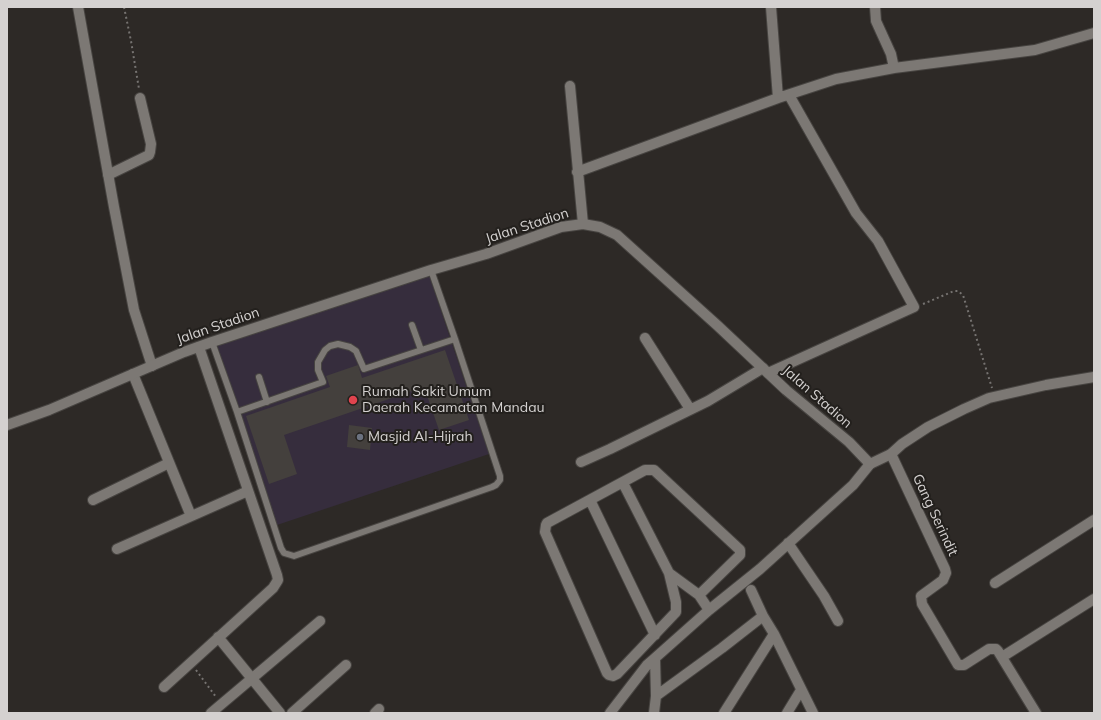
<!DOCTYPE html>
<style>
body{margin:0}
#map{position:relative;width:1101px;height:720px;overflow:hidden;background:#2d2926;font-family:Mulish,sans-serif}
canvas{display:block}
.frame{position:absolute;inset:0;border:8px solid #d4d1d0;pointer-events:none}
</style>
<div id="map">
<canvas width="1101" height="720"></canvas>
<div class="frame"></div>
</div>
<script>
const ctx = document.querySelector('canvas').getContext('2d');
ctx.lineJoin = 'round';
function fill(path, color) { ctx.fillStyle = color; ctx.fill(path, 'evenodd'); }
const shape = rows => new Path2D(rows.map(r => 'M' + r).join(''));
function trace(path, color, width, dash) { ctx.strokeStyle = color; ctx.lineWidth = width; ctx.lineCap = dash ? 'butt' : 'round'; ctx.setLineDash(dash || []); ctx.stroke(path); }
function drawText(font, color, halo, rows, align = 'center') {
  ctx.font = font + ' Mulish,sans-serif'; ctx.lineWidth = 4; ctx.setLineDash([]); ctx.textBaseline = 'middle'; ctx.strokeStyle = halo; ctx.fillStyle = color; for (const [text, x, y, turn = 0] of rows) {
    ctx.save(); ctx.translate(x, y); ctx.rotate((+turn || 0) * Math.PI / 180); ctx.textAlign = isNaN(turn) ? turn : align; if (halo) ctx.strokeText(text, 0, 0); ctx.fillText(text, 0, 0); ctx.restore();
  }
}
fill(shape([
 [429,275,489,454,277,525,217,345]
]), '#362d3d');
fill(shape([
 [445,350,469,420,439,430,424,387,284,435,297,474,269,484,246,416,330,387,326,376,358,365,362,378],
 [349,425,372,428,370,450,347,447]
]), '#44403d');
const lane = shape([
 [412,325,421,350],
 [212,342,237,412,323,382,318,370,318,362,325,350,330,346,338,344,350,347,356,351,364,369,455,339,431,270],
 [259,377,267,402],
 [237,412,281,548,284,553,294,556,492,487,496,485,500,480,500,476,455,339]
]);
const street = shape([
 [78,7,114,207,134,310,152,366],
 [771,7,778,98],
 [875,7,876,21,891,54,894,68],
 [570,86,583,224],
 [577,172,778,98,836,79,894,68,1035,50,1094,33],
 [108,175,149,155,150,152,151,144,140,98],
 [645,338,690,409],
 [768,373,914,307,878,241,856,213,789,95],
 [133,374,191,516],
 [891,454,945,569,946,573,943,580,921,596,922,604,958,665,964,665,989,649,996,649,998,651,1036,713],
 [581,462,610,449,708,401,763,368],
 [623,483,669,573,699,595,709,610],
 [93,500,169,463],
 [590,500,655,635],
 [788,543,824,596,838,621],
 [117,549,248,491],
 [669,573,676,602,676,612,617,674,613,676,609,675,607,673,545,532,546,525,547,523,645,470,654,470,740,550,740,555,699,595],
 [995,583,1094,520],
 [751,590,763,616],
 [218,637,280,713],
 [1002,657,1094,599],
 [164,687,273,588,278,580,277,575,199,347],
 [656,696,722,648,763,616,774,634,813,713],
 [211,713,320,621],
 [292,713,346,665],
 [375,713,379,709],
 [610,713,647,665,655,658,709,610,760,569,853,485,870,464],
 [654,713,656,696,655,658],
 [724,713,774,634],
 [787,713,801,690]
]);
const secondary = shape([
 [7,425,49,410,184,352,212,342,431,270,486,254,561,227,583,224,600,227,617,235,718,326,786,390,849,442,870,464,891,454,902,444,928,427,964,409,989,398,1046,385,1094,377]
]);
trace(lane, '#474441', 8);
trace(street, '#474441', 12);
trace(secondary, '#474441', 12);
trace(shape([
 [124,7,131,41,139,89],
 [923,304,954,291,958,291,963,295,992,388],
 [196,670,216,697]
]), '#767371', 2, [2, 3]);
trace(lane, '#7c7874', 6);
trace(street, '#7c7874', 10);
trace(secondary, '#7c7874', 10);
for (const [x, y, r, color] of [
 [353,400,5,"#e0444e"],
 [360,437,4,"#6b7280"]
]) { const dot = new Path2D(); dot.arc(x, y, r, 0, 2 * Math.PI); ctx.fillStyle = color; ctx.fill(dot); trace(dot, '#23201d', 1.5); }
drawText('14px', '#d4d1d0', '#23201d', [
 ["Jalan Stadion",527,226,-18],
 ["Jalan Stadion",218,326,-19],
 ["Jalan Stadion",817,397,41],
 ["Gang Serindit",935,515,65]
]);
drawText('14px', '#d4d1d0', '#23201d', [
 ["Rumah Sakit Umum",362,392],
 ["Daerah Kecamatan Mandau",362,408],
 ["Masjid Al-Hijrah",368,437]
], 'left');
</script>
